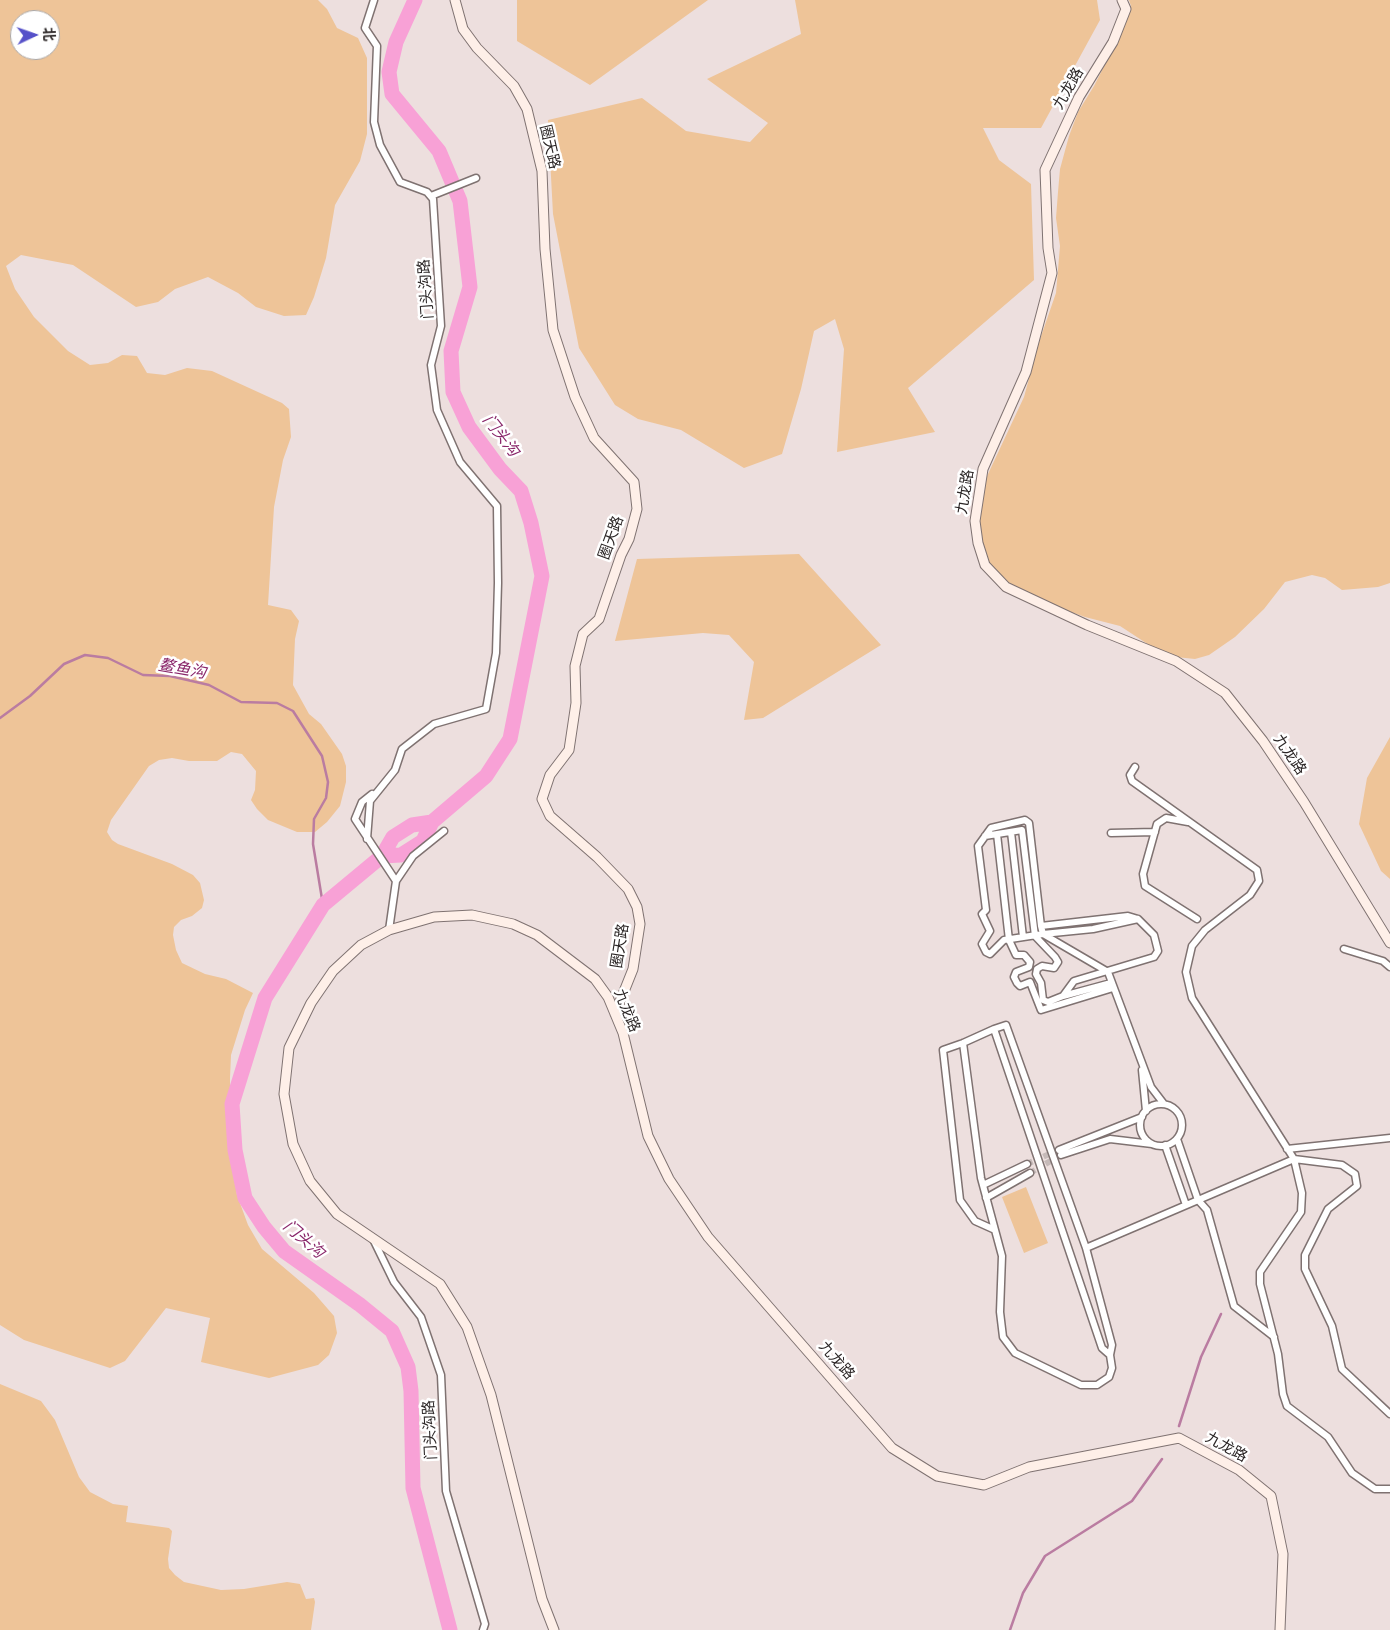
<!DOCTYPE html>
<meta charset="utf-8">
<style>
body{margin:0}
#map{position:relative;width:1390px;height:1630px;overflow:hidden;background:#eddfde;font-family:"Titillium Web","Noto Sans SC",sans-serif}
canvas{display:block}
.north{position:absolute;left:10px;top:10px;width:50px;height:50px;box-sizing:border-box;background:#fff;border:1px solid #aaa8a8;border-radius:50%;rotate:87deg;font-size:14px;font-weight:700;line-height:20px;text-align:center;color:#2b2626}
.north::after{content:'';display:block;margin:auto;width:18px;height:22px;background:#5651c9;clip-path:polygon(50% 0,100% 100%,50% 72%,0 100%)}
</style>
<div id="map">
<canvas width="1390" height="1630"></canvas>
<div class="north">北</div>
</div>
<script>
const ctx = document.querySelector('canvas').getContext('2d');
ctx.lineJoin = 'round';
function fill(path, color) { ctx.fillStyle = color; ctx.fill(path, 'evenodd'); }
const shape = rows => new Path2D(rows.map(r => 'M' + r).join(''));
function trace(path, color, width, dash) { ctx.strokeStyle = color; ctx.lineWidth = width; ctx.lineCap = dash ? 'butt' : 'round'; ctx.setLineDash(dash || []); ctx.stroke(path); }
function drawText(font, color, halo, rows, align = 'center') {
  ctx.font = font + ' "Titillium Web","Noto Sans SC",sans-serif'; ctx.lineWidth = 5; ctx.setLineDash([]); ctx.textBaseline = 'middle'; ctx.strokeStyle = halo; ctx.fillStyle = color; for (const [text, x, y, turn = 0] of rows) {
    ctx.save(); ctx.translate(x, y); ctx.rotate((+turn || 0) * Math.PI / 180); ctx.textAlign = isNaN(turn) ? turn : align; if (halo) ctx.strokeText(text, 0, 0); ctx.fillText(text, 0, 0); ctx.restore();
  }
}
fill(shape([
 [0,0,318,0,327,9,337,28,358,38,367,58,367,134,360,161,335,205,326,258,314,297,306,315,284,316,256,307,238,293,208,277,175,289,158,302,136,307,73,265,21,255,6,266,15,289,34,317,68,351,90,365,108,363,122,355,137,356,147,373,165,375,187,368,212,371,282,403,289,409,291,437,283,460,274,507,268,605,291,610,299,621,295,639,293,685,309,714,321,724,342,754,346,766,346,782,340,806,327,822,315,832,297,832,268,820,257,809,251,800,255,790,256,771,242,754,231,752,217,761,189,761,172,758,159,760,149,766,111,820,107,832,112,840,118,844,172,864,193,875,200,883,204,900,202,908,192,916,181,920,174,927,173,935,176,950,182,963,205,974,226,979,253,993,245,1010,231,1055,230,1078,230,1149,237,1195,248,1225,262,1249,314,1293,334,1316,337,1333,329,1355,318,1365,269,1378,201,1362,210,1318,166,1308,125,1361,110,1368,24,1340,0,1325],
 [20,20,50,20,50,50,20,50],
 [517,0,708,0,590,85,517,41],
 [795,0,1097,0,1100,20,1041,128,983,128,999,160,1031,184,1034,280,908,388,935,432,837,452,844,349,835,319,814,331,801,389,782,454,744,468,681,430,638,419,615,405,579,348,553,214,548,120,642,98,686,131,750,142,768,123,707,79,801,34],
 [1129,0,1390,0,1390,583,1378,587,1342,590,1325,578,1312,575,1285,582,1264,609,1235,637,1209,655,1195,659,1166,656,1120,626,1085,617,1019,593,991,573,975,532,981,489,1024,397,1038,345,1056,293,1060,246,1056,218,1058,192,1060,169,1069,136,1078,112,1094,86,1122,31,1131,6],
 [799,554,881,645,763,718,744,720,754,662,729,635,703,633,615,641,637,559],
 [1390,737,1390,879,1381,871,1359,824,1367,778],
 [1026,1187,1048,1243,1024,1253,1002,1197],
 [0,1384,41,1401,55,1420,79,1477,90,1492,113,1504,128,1506,126,1522,169,1528,172,1531,168,1559,169,1568,175,1575,184,1582,221,1590,244,1589,287,1582,300,1584,306,1599,314,1598,315,1602,311,1630,0,1630]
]), '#eec498');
trace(shape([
 [0,718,30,696,64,664,85,655,108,658,143,675,170,676,209,685,241,702,277,703,293,711,322,756,328,782,326,798,314,819,313,844,323,905],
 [1179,1426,1201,1357,1221,1314],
 [1010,1630,1023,1593,1045,1556,1132,1501,1162,1459]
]), '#ba7ca1', 2.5);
trace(shape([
 [415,0,396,42,389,72,392,94,439,151,460,201,470,287,451,351,453,392,469,427,500,469,521,491,531,523,542,576,510,739,486,776,432,822,412,825,393,837,382,856,323,905,265,998,232,1104,235,1150,245,1198,264,1227,284,1251,359,1304,392,1331,408,1367,411,1391,413,1488,450,1630],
 [382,856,401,855,423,841,432,822]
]), '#f8a1d6', 15);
trace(shape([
 [1027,1164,1056,1151],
 [1030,1173,1061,1155]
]), '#c6bab9', 6, [6, 3]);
const street = shape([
 [431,196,476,178],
 [1135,767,1130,775,1132,781,1257,870,1259,881,1250,895,1205,930,1192,946,1186,972,1192,998,1294,1159,1302,1193,1301,1212,1260,1272,1260,1284,1278,1354,1283,1394,1287,1406,1328,1437,1352,1473,1375,1489,1390,1489],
 [372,794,362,802,355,819,396,881],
 [1188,822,1166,818,1157,824,1143,874,1145,886,1197,919],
 [1011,832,1023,937],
 [1111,833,1155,832],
 [997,834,1009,940,1016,955,1024,955,1030,962,1029,967,1016,972,1014,977,1017,983,1020,986,1030,982,1041,1010,1113,988],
 [985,836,1022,830,1035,936,1055,957,1058,962,1054,968,1042,966,1037,969,1036,974,1041,983,1043,1000,1048,1002,1063,996],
 [367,839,370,801,395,770,402,749,434,724,486,709,496,653,498,583,497,506,460,462,437,410,431,365,441,326,433,199,427,192,400,182,380,145,374,122,377,46,365,28,374,0],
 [1041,926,1128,916,1138,919,1093,929,1043,934,1004,940,990,954,986,952,982,944,990,931,982,914,986,910,978,846,991,828,1025,820,1029,823,1041,926,1043,934,1108,972,1151,1087,1164,1104],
 [389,930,396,881,413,856,444,831],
 [1344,949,1383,961,1390,967],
 [1111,983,1063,996,1074,981,1154,957,1158,951,1154,935,1138,919],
 [963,1043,981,1178,995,1230,975,1221,960,1200,943,1050,963,1043,994,1029,1006,1025,1086,1248,1112,1345,1110,1355,1102,1348,994,1029],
 [1142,1070,1146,1111],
 '1140 1125a21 21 0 1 1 42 0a21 21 0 1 1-42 0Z',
 [1177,1139,1198,1200,1207,1210,1234,1306,1274,1337],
 [1165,1145,1186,1205],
 [1287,1149,1390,1138],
 [1059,1150,1142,1117],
 [1061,1155,1110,1139,1152,1144],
 [983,1185,1027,1164],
 [986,1198,1030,1173],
 [995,1230,1002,1256,1000,1312,1003,1337,1015,1353,1081,1385,1097,1385,1109,1377,1112,1368,1110,1355],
 [374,1241,394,1282,421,1317,441,1375,446,1491,485,1624,483,1630],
 [1086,1248,1294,1159,1342,1165,1355,1174,1357,1186,1328,1209,1305,1255,1305,1269,1332,1326,1342,1369,1390,1414]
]);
const secondary = shape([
 [455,0,463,29,477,48,514,86,527,109,542,171,545,249,553,330,575,397,594,438,634,482,637,509,629,539,621,555,599,619,583,634,575,666,576,703,569,750,550,775,542,799,550,816,597,857,628,889,637,907,640,924,633,969,615,1014],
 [1122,0,1126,9,1113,42,1079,97,1045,170,1048,248,1052,273,1026,372,983,469,975,521,978,543,985,565,1006,587,1087,625,1176,661,1225,693,1263,741,1304,802,1390,943],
 [554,1630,542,1599,491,1395,467,1327,440,1284,337,1214,310,1181,293,1144,284,1094,289,1048,311,1003,333,971,361,945,389,930,434,917,472,915,513,924,537,935,595,979,608,997,623,1033,648,1136,669,1179,708,1237,892,1448,937,1476,984,1485,1029,1467,1179,1438,1239,1470,1271,1496,1283,1554,1280,1630]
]);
trace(street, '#7f7271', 9);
trace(secondary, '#7f7271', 11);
trace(street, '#fff', 6);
trace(secondary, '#feefe8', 9);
drawText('15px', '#2b2626', '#fff', [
 ["九龙路",1069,89,-60],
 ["圈天路",549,147,77],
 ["门头沟路",427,289,-94],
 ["九龙路",966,492,-81],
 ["圈天路",612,538,-70],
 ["九龙路",1289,755,56],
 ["圈天路",621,946,-81],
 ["九龙路",626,1011,68],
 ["九龙路",836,1361,49],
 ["门头沟路",431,1430,-93],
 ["九龙路",1226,1448,29]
]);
drawText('italic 16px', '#89266a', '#fff', [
 ["门头沟",500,436,52],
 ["鳌鱼沟",182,670,10],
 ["门头沟",303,1240,41]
]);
</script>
